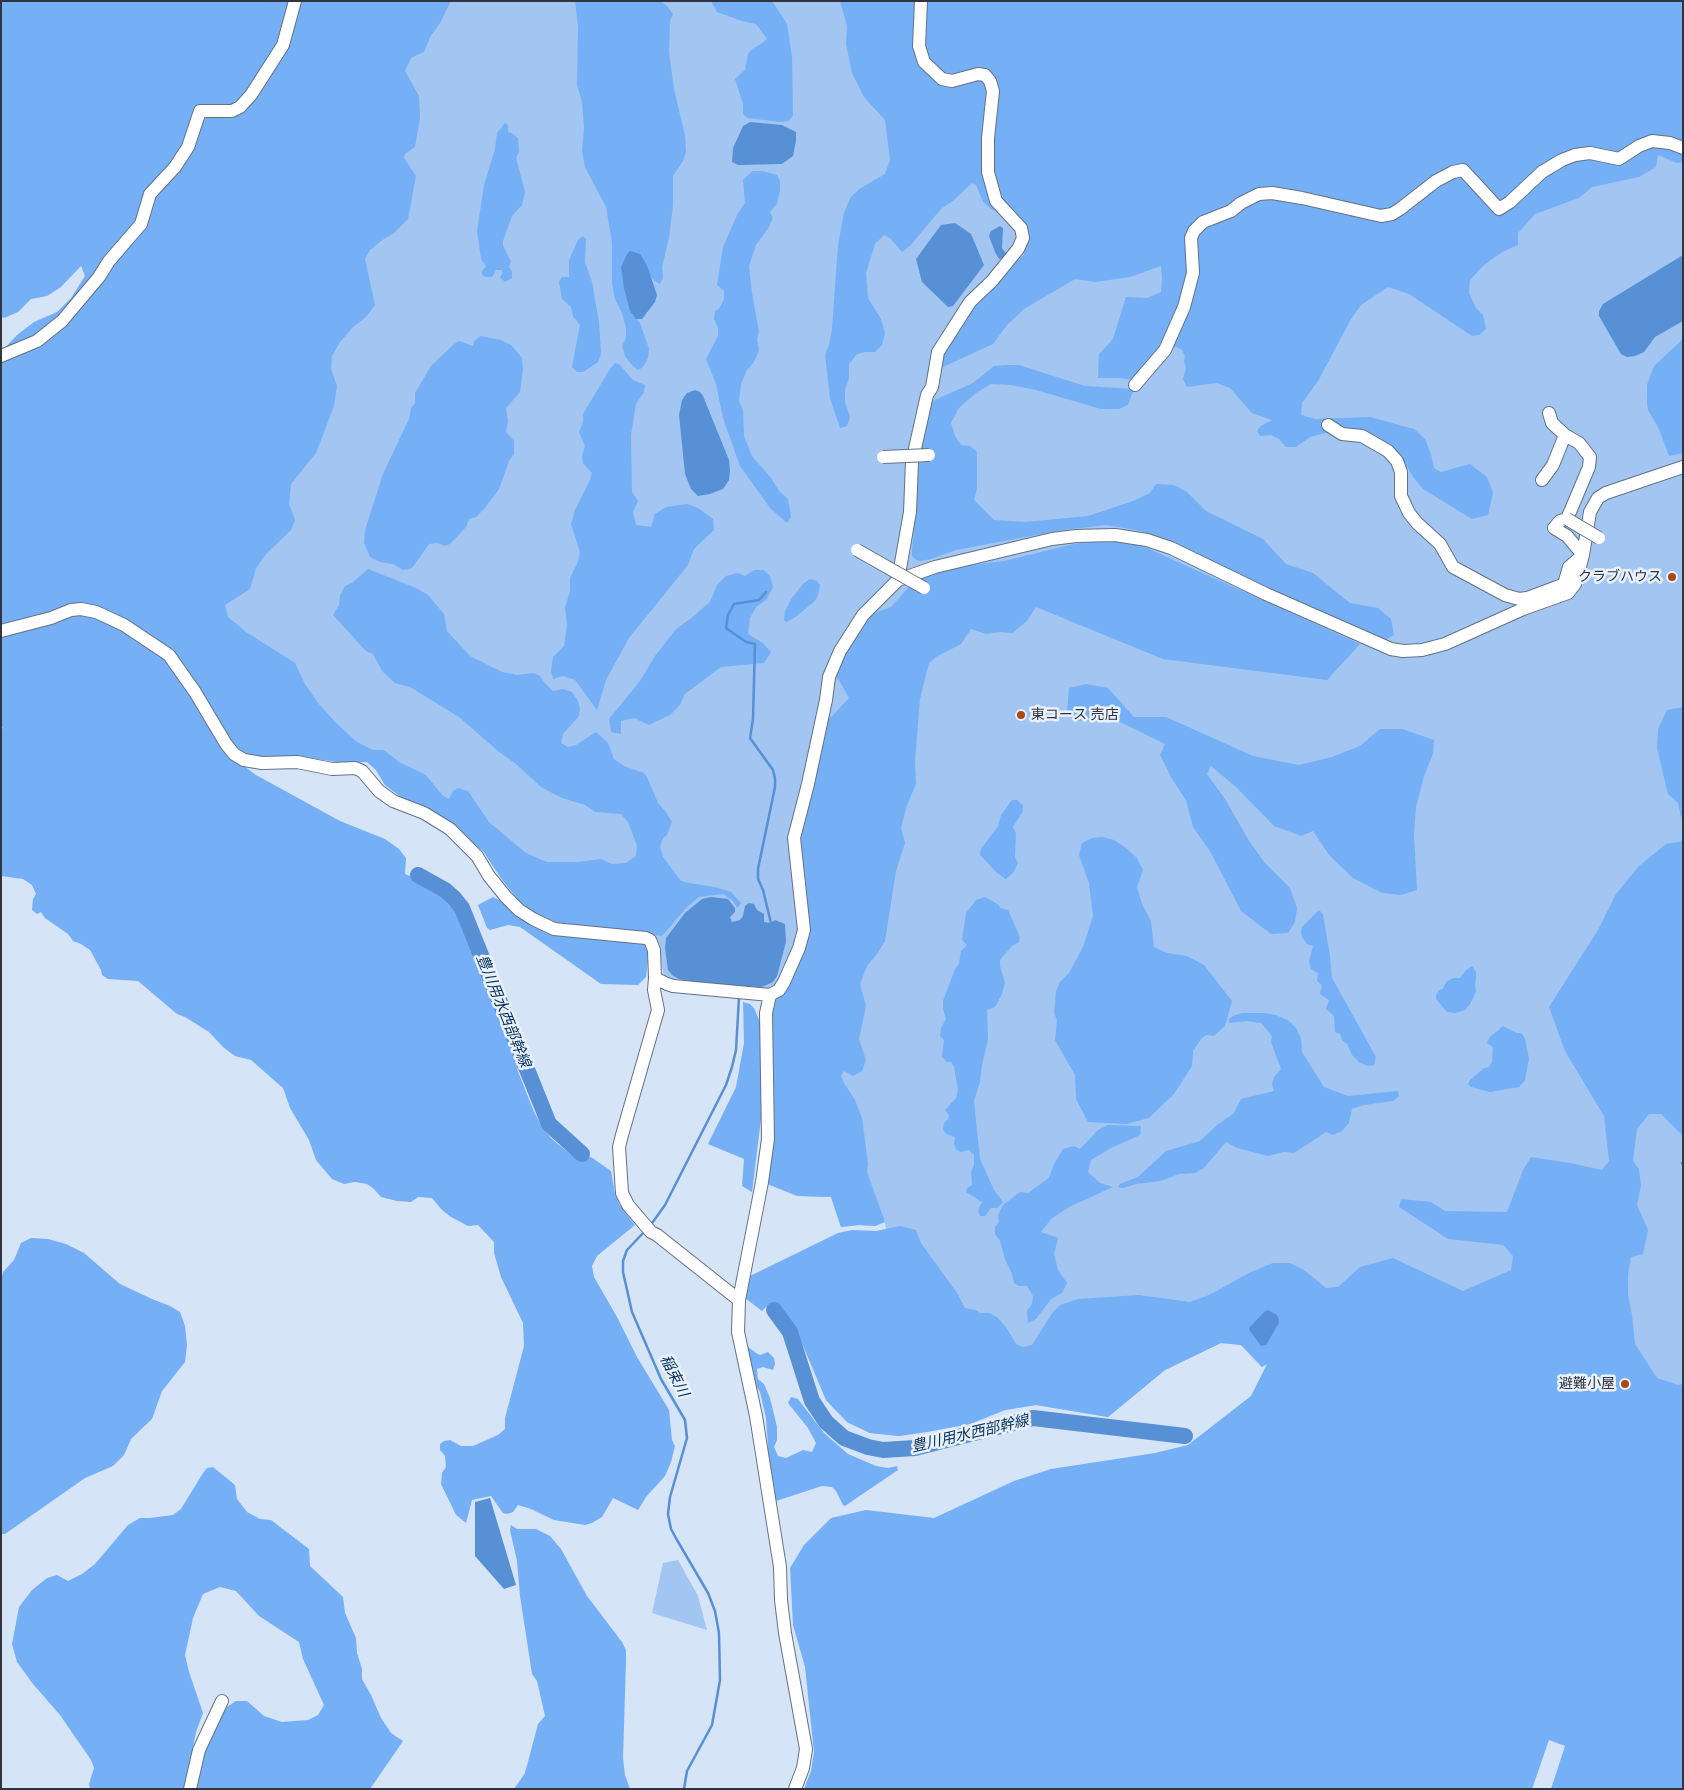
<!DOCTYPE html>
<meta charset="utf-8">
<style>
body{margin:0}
#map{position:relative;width:1684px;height:1790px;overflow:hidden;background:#d5e4f7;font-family:"Open Sans",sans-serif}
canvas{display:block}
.frame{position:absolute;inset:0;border:2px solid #30353d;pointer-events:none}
</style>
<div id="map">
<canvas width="1684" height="1790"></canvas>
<div class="frame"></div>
</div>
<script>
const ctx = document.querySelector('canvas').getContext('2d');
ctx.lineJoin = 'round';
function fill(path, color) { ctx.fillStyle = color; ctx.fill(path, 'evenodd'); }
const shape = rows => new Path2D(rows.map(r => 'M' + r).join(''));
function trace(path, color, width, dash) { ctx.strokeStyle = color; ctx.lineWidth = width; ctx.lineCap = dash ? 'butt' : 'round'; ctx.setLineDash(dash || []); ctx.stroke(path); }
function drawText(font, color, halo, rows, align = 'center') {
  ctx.font = font + ' "Open Sans","Noto Sans JP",sans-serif'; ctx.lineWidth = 5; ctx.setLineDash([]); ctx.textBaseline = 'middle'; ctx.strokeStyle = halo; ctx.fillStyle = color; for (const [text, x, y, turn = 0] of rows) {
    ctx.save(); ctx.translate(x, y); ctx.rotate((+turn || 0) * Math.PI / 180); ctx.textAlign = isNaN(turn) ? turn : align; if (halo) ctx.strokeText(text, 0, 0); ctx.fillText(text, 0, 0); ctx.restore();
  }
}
fill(shape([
 [402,1,892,1,1683,140,1683,1416,1284,1353,1262,1367,1241,1345,1221,1343,1165,1370,1108,1417,1036,1405,1005,1410,970,1424,899,1436,870,1433,847,1422,826,1400,818,1378,896,1254,886,1229,885,1222,875,1226,859,1225,841,1227,831,1197,797,1196,775,998,665,981,655,935,555,922,520,902,503,881,483,851,437,813,401,797,385,785,376,770,367,762,343,763,176,607],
 [678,1560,698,1596,707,1630,652,1613,663,1563]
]), '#a2c5f2');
fill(shape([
 [1,1,451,1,440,23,430,37,424,52,411,58,405,71,419,96,420,118,415,147,405,154,404,158,416,176,408,219,394,233,381,241,370,250,365,259,375,305,366,317,352,328,340,342,332,356,331,369,337,386,334,406,316,453,291,484,289,504,295,520,291,530,266,554,256,568,250,589,225,605,228,617,246,632,295,663,305,684,318,703,336,723,357,742,373,750,384,750,399,762,426,775,442,795,449,799,453,791,458,788,468,791,489,822,526,853,547,862,578,862,601,859,612,864,626,863,636,856,637,846,628,822,621,814,595,812,585,805,562,798,541,787,516,764,498,751,459,717,410,687,395,683,382,671,373,654,366,651,333,615,339,605,340,595,345,586,352,583,368,569,416,588,428,595,444,614,447,631,470,656,502,672,517,675,534,673,540,676,544,682,553,691,563,689,572,692,578,701,580,709,579,716,563,734,561,743,568,747,576,745,596,732,608,743,614,759,624,766,644,773,647,777,658,803,666,812,672,822,667,835,663,838,660,847,663,857,681,881,689,883,714,887,731,892,741,903,737,908,733,901,723,894,699,897,687,907,662,936,555,922,534,913,520,902,503,881,483,851,437,813,401,797,385,785,376,770,367,762,343,763,297,756,259,759,242,754,234,748,183,665,101,611,1,629,1,352,17,335,34,322,57,312,71,298,85,276,81,266,61,287,47,296,31,299,18,312,4,318,1,317],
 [575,1,660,1,666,5,673,14,670,21,669,52,674,89,685,136,686,152,683,161,673,176,673,205,669,238,662,267,663,278,660,284,655,281,650,276,647,265,630,311,640,323,649,349,648,358,643,367,638,370,631,364,625,356,622,346,626,338,626,328,622,313,615,299,612,284,612,243,606,207,585,167,582,151,584,128,582,102,577,85,578,26],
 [711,1,772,1,787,24,792,57,793,115,789,121,779,122,748,118,743,114,743,104,735,79,745,70,748,54,752,49,761,44,767,39,756,24,742,21,717,12],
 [840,1,1683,1,1683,162,1677,163,1658,155,1656,167,1639,177,1592,187,1579,198,1535,214,1518,233,1518,245,1502,252,1483,266,1470,280,1469,293,1476,308,1483,315,1486,329,1479,335,1472,336,1409,294,1388,287,1361,305,1351,319,1318,381,1302,403,1301,415,1315,419,1370,417,1414,429,1425,439,1431,454,1434,468,1441,472,1470,464,1487,477,1493,493,1488,515,1472,519,1423,489,1413,477,1400,454,1364,432,1329,432,1310,437,1296,447,1286,447,1279,439,1271,435,1260,436,1257,431,1261,426,1272,420,1252,413,1230,388,1217,383,1187,387,1183,379,1186,368,1184,361,1185,356,1182,350,1176,347,1150,357,1144,372,1134,380,1119,378,1098,378,1099,354,1113,339,1126,297,1147,298,1161,292,1162,278,1161,266,1130,277,1095,282,1075,279,1024,309,1007,325,993,344,943,367,939,361,956,328,1000,275,1024,255,1026,235,1023,222,1014,210,1003,215,990,208,983,202,976,185,972,183,954,200,941,209,910,246,902,252,890,238,884,235,875,244,866,273,868,298,881,319,885,333,882,345,875,352,865,352,857,354,849,364,849,378,845,390,845,402,850,417,847,426,840,428,830,398,825,355,829,345,832,329,838,245,844,213,850,198,859,189,885,174,890,160,885,120,864,97,852,73,846,44,847,26],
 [505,123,508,125,508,132,512,133,518,138,519,152,516,158,525,192,522,205,512,216,503,241,503,246,511,261,509,267,512,271,512,278,505,282,500,277,503,272,501,270,496,270,492,277,486,277,482,275,482,271,486,266,481,259,477,231,484,185,495,149,497,133],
 [753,171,762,171,777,175,780,181,780,190,777,204,770,212,773,218,769,227,756,245,749,266,752,293,759,332,757,339,759,350,754,362,747,370,741,384,739,401,743,410,744,436,752,456,771,478,779,491,788,499,791,517,787,523,770,508,740,466,723,418,716,384,706,359,718,336,718,328,714,319,715,311,719,309,724,299,724,291,717,285,723,247,738,213,745,203,743,180],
 [583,236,586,239,585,262,592,282,599,322,601,354,598,362,583,372,577,372,572,367,580,325,573,316,571,307,562,299,559,282,562,277,569,277,569,260,578,240],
 [481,336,501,340,511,345,522,358,523,370,520,392,506,408,508,421,506,432,514,441,514,454,509,461,499,489,484,509,476,517,469,519,466,527,450,544,444,546,438,543,429,544,412,568,403,570,393,564,380,562,370,557,368,552,364,543,365,530,383,474,409,419,411,408,415,403,415,393,431,366,453,345,459,341,473,346,474,341],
 [1683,339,1683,453,1669,456,1659,429,1648,410,1647,404,1647,385,1654,366],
 [615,363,620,365,633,380,645,385,644,392,636,404,631,435,632,492,638,501,633,512,636,525,651,527,655,514,666,507,687,504,698,508,713,519,714,530,694,549,688,565,629,638,606,680,597,710,575,680,563,676,553,679,551,671,553,657,564,646,567,625,565,608,570,591,570,578,578,562,580,552,571,524,575,510,589,482,592,473,583,463,582,456,585,446,579,432,583,422,583,414,610,369],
 [1005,365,1019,365,1085,386,1134,389,1128,405,1119,409,1101,409,1036,390,1011,385,991,384,976,393,959,408,951,423,955,436,961,445,970,446,977,452,977,489,974,500,994,520,1025,522,1088,516,1133,501,1150,493,1156,484,1174,485,1187,492,1206,511,1263,539,1286,564,1313,573,1350,603,1378,608,1391,619,1394,635,1382,642,1171,543,1141,531,1106,525,1063,530,956,550,931,559,920,561,916,560,912,556,912,549,915,521,914,476,930,402,973,383,994,366],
 [1109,539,1138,544,1360,644,1327,680,1163,659,1036,607,1027,621,1012,633,1000,632,986,634,971,629,961,644,936,657,929,663,920,699,915,761,916,784,907,805,901,828,905,843,896,871,885,941,877,954,867,966,860,984,866,1006,859,1039,866,1060,862,1071,853,1076,844,1071,841,1076,844,1083,855,1100,862,1118,868,1163,867,1172,885,1222,875,1226,859,1225,841,1227,831,1197,797,1196,765,1183,767,1032,776,998,800,939,797,832,819,726,833,715,849,698,839,680,832,673,867,616,891,607,916,579,946,568,1004,561,1074,544],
 [754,570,764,570,770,576,773,587,767,599,756,607,750,618,748,634,763,643,771,652,764,663,721,667,685,694,680,705,670,715,649,725,634,718,621,721,621,734,611,732,609,719,640,681,655,656,676,629,690,619,710,602,717,585,726,576,738,573,745,576],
 [810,579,817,581,820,585,818,595,815,601,794,618,786,622,784,620,785,611,792,598,803,584],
 [74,612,97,615,162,653,237,761,256,775,340,821,385,839,399,849,406,858,405,874,437,887,446,894,456,905,463,915,523,1067,517,1069,534,1112,544,1130,554,1141,570,1154,583,1159,591,1157,611,1171,615,1194,619,1204,635,1225,597,1256,592,1266,594,1277,617,1317,637,1357,669,1410,672,1440,675,1446,671,1462,665,1476,646,1497,638,1510,613,1498,602,1517,592,1523,585,1525,554,1520,531,1509,518,1505,513,1512,507,1514,503,1513,491,1496,472,1500,466,1523,456,1515,441,1484,442,1473,446,1467,445,1456,440,1450,440,1444,444,1441,450,1440,461,1446,473,1446,498,1435,505,1429,505,1418,524,1346,523,1323,501,1277,494,1253,494,1242,478,1225,468,1226,451,1217,442,1210,432,1198,418,1197,411,1202,397,1201,381,1197,374,1189,367,1184,355,1182,344,1184,332,1179,316,1160,309,1140,290,1108,283,1088,251,1060,235,1056,223,1047,209,1032,185,1017,177,1014,138,981,108,979,102,975,101,970,90,950,81,944,73,941,68,934,45,918,41,912,37,914,32,910,33,899,36,894,32,885,23,879,1,876,1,729,3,728,1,726,1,635],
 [1086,684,1108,688,1134,717,1166,717,1253,756,1299,765,1332,757,1360,746,1380,729,1402,729,1434,740,1433,754,1424,776,1416,807,1414,834,1417,890,1401,895,1382,893,1353,878,1329,855,1313,831,1301,836,1274,826,1236,787,1211,766,1207,774,1225,799,1248,839,1264,862,1290,888,1297,908,1295,922,1288,933,1271,934,1241,911,1210,851,1193,827,1186,800,1172,779,1160,755,1165,744,1116,720,1076,721,1067,713,1069,688],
 [1683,707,1683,818,1681,817,1678,803,1668,794,1657,748,1658,729,1667,710],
 [1012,800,1017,800,1023,805,1023,811,1013,827,1016,833,1015,857,1018,863,1013,873,1006,879,997,873,980,855,981,849,998,826,1001,815],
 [1102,837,1114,840,1126,848,1137,858,1143,870,1137,887,1142,904,1151,921,1154,947,1167,953,1187,956,1204,965,1232,1001,1225,1026,1214,1036,1206,1035,1201,1039,1193,1051,1192,1066,1174,1094,1149,1118,1127,1124,1088,1122,1076,1099,1075,1075,1055,1040,1057,1020,1054,1013,1056,991,1060,982,1069,973,1083,947,1093,916,1089,883,1079,855,1082,843,1092,838],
 [1683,841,1683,1136,1661,1114,1649,1114,1637,1129,1633,1161,1639,1169,1641,1185,1637,1205,1648,1230,1643,1254,1631,1257,1628,1275,1628,1294,1632,1315,1635,1344,1657,1378,1678,1385,1683,1384,1683,1789,1551,1789,1565,1746,1549,1740,1532,1789,804,1789,811,1771,814,1752,805,1667,793,1625,790,1568,804,1545,831,1518,866,1510,934,1518,1014,1481,1051,1469,1155,1453,1188,1445,1251,1396,1267,1364,1262,1367,1241,1345,1221,1343,1165,1370,1108,1417,1036,1405,1005,1410,970,1424,927,1432,899,1436,870,1433,847,1422,826,1400,798,1334,784,1311,779,1310,769,1304,762,1311,745,1298,748,1277,838,1233,852,1230,876,1231,900,1226,916,1230,921,1243,957,1293,965,1308,976,1310,980,1313,990,1313,998,1318,1006,1327,1016,1344,1023,1347,1032,1345,1053,1312,1060,1305,1078,1299,1139,1295,1190,1302,1209,1295,1251,1272,1273,1263,1290,1263,1304,1270,1326,1288,1338,1287,1360,1267,1393,1258,1463,1291,1511,1270,1513,1256,1503,1245,1448,1239,1399,1207,1401,1199,1431,1202,1445,1211,1507,1212,1523,1170,1531,1157,1570,1163,1602,1170,1609,1161,1604,1116,1565,1051,1549,1007,1598,930,1616,894,1639,866,1666,844],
 [493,897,504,902,532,923,645,942,649,951,646,977,638,985,601,984,520,927,508,925,490,930,487,928,478,905],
 [985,897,999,905,1000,908,1008,910,1020,937,1019,942,1012,946,1000,960,1000,966,1005,983,1002,994,995,1007,987,1010,988,1039,982,1065,980,1082,974,1101,980,1159,994,1190,1003,1202,997,1208,991,1208,985,1216,980,1216,978,1210,982,1202,966,1192,967,1188,972,1185,971,1172,974,1165,974,1155,969,1150,960,1152,956,1149,954,1144,955,1137,946,1134,943,1129,944,1123,948,1119,949,1115,945,1110,956,1098,958,1090,954,1067,951,1062,947,1062,942,1057,944,1040,940,1036,941,1028,946,1019,943,1009,943,1001,955,969,959,964,961,951,967,945,962,940,966,913,976,900],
 [1319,910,1323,914,1330,956,1332,978,1376,1057,1374,1065,1368,1066,1360,1063,1352,1055,1347,1044,1342,1040,1340,1034,1335,1032,1334,1016,1326,1009,1329,1000,1320,994,1322,985,1317,981,1318,973,1311,969,1309,961,1313,946,1307,944,1302,937,1301,932,1302,927],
 [1472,966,1476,972,1476,979,1475,985,1476,992,1470,1004,1465,1010,1456,1013,1447,1012,1436,999,1436,995,1439,990,1443,989,1446,982,1453,978,1460,978,1466,970],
 [743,1002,750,1004,754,1008,763,1029,762,1111,752,1192,742,1186,744,1159,708,1144,736,1087,744,1043],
 [1242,1013,1264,1013,1276,1015,1289,1021,1296,1028,1301,1038,1302,1052,1324,1087,1348,1096,1398,1091,1399,1096,1393,1101,1364,1105,1352,1109,1349,1123,1342,1131,1333,1135,1326,1132,1294,1153,1284,1152,1268,1156,1237,1148,1226,1142,1204,1168,1195,1173,1179,1174,1161,1181,1136,1184,1123,1188,1118,1187,1120,1184,1138,1177,1166,1151,1200,1141,1217,1125,1233,1114,1241,1099,1274,1091,1272,1084,1274,1077,1281,1069,1271,1042,1272,1036,1261,1023,1246,1021,1229,1023,1229,1019,1233,1016],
 [1503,1026,1517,1033,1521,1033,1525,1038,1529,1059,1525,1080,1519,1087,1490,1092,1471,1087,1468,1084,1470,1080,1484,1068,1489,1067,1492,1062,1493,1047,1487,1043,1489,1038],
 [1108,1125,1141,1126,1140,1135,1111,1148,1091,1160,1088,1172,1100,1183,1113,1187,1069,1207,1051,1219,1041,1232,1058,1238,1054,1254,1058,1270,1067,1283,1062,1293,1051,1299,1036,1319,1028,1323,1027,1311,1032,1304,1033,1296,1027,1286,1019,1286,1014,1283,1012,1274,1005,1259,1000,1241,995,1234,995,1227,999,1222,998,1215,1003,1205,1020,1192,1028,1193,1049,1178,1054,1164,1063,1149,1074,1146,1080,1149,1098,1130],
 [31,1238,48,1239,66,1244,84,1253,120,1284,152,1299,170,1306,180,1312,185,1326,187,1345,185,1362,162,1391,152,1419,131,1439,124,1455,113,1466,85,1478,5,1534,1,1534,1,1280,3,1272,14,1260,21,1243],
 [747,1346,756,1353,760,1355,768,1352,774,1358,775,1364,773,1370,763,1367,757,1369,758,1379,764,1384,770,1398,777,1427,777,1440,774,1447,778,1456,786,1458,803,1450,812,1452,816,1443,808,1428,788,1403,791,1397,798,1399,824,1433,848,1454,876,1466,888,1468,897,1466,898,1470,845,1506,843,1505,836,1491,832,1487,822,1486,773,1502,765,1455,768,1446,766,1418,760,1392,752,1380],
 [213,1467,235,1485,237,1499,247,1512,260,1519,271,1520,309,1549,310,1566,343,1597,345,1613,356,1638,357,1653,362,1669,362,1679,371,1695,381,1718,391,1733,403,1741,370,1789,196,1789,201,1755,224,1709,236,1701,247,1701,264,1716,282,1722,308,1720,318,1715,324,1705,303,1659,299,1642,259,1616,236,1591,220,1587,203,1594,193,1618,185,1655,189,1672,203,1713,196,1732,185,1789,90,1789,89,1784,94,1768,91,1760,60,1715,33,1684,17,1662,12,1644,19,1607,32,1590,47,1578,57,1575,68,1581,82,1574,95,1564,128,1525,140,1518,150,1518,173,1515,181,1509,203,1473,207,1468],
 [511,1525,517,1529,536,1529,550,1536,561,1549,587,1596,622,1642,626,1650,626,1661,623,1758,625,1775,630,1789,514,1789,525,1773,538,1724,545,1716,537,1681,532,1674,520,1596,517,1561,510,1530]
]), '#75aff6');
fill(shape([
 [750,122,782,125,796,132,796,141,793,156,782,164,738,165,732,162,733,148,743,126],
 [955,223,971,234,984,265,953,306,948,307,922,282,916,259,941,225],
 [1000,226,1003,228,1002,248,1007,255,1004,258,999,259,995,252,989,236,991,231],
 [630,251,640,254,647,265,657,295,655,302,642,319,636,319,630,311,624,288,621,267,627,254],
 [1683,255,1683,321,1655,337,1644,352,1635,356,1627,357,1621,354,1599,316,1599,311,1603,304],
 [695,390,700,392,703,396,729,460,730,471,729,480,723,489,710,494,698,496,691,489,685,474,679,415,682,400,687,393],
 [711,897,728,899,735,908,735,912,730,917,732,922,740,920,743,916,745,906,749,903,754,904,757,910,764,914,764,922,771,923,775,920,785,924,786,942,777,976,773,982,762,987,717,985,679,979,672,975,668,970,665,948,666,938,685,913,702,899],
 [1268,1310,1277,1315,1279,1320,1279,1323,1266,1345,1261,1346,1250,1331,1249,1328,1264,1312],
 [490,1498,516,1585,504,1589,475,1556,475,1502]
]), '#5790d5');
trace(shape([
 [766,592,759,600,734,604,728,615,726,628,746,642,755,644,753,719,750,738,773,770,775,778,775,787,758,869,758,879,763,890,771,923],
 [1682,1163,1683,1164],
 [650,1226,665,1205,726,1085,732,1067,736,1050,739,997],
 [645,1231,627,1250,623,1261,623,1272,632,1312,661,1379,685,1420,687,1438,670,1497,668,1514,671,1529,677,1540,708,1593,715,1611,719,1633,720,1680,712,1725,687,1771,684,1789]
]), '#5790d5', 2.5);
trace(shape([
 [418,875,445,890,454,898,462,908,549,1124,582,1154],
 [774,1310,790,1332,812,1401,826,1422,844,1438,868,1447,883,1450,915,1448,1033,1418,1185,1436]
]), '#5790d5', 16);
const minor = shape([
 [1,356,37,341,62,321,99,277,109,261,141,224,150,194,175,167,188,147,200,111,232,111,240,107,251,95,283,45,295,1],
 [1135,385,1165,350,1184,307,1193,273,1191,238,1194,231,1203,222,1231,211,1241,203,1259,194,1272,193,1302,198,1381,216,1392,214,1400,209,1436,181,1453,172,1463,170,1499,209,1510,202,1542,172,1562,160,1575,155,1590,153,1619,159,1639,146,1652,141,1670,143,1683,148],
 [1328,425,1342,434,1362,436,1388,451,1397,461,1401,472,1401,496,1409,513,1417,523,1440,544,1453,567,1505,595,1519,599,1527,598,1562,585,1565,581,1569,567,1583,555,1567,536,1554,528,1560,521,1567,519,1589,467,1590,457,1579,443,1565,435,1552,423,1549,413],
 [1542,480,1553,465,1565,435],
 [898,580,910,512,912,462,927,395,932,387,938,352,970,302,992,281,1018,249,1023,238,1021,228,996,201,988,172,988,138,993,91,990,81,985,75,978,74,952,81,942,79,924,62,919,46,921,1],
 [1,631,51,618,71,610,81,609,96,612,107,617,124,625,169,655,195,692,226,744,234,754,244,760,262,763,297,762,332,769,355,768,362,771,379,791,393,801,424,813,450,829,477,856,489,876,506,897,519,910,533,919,554,929,646,938,650,940,654,950,655,978,654,990,658,1010,622,1135,619,1147,622,1193,628,1205,651,1232,657,1235,739,1300],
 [655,978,667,984,673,986,770,995,779,990,784,982,799,948,804,930,794,838,808,784,826,700,829,677,840,651,863,615,898,580,935,567,1052,539,1076,536,1115,535,1147,540,1171,548,1266,594,1391,649,1403,651,1422,650,1445,644,1523,609,1568,593,1575,584,1578,574,1583,555,1590,512,1598,498,1606,493,1683,467],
 [770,995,766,1013,768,1139,762,1182,739,1300,738,1332,756,1416,780,1567,781,1600,785,1633,806,1749,803,1768,795,1789],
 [190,1789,199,1750,222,1701]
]);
trace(minor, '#647181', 14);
trace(minor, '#fff', 12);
const minorBridge = shape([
 [883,457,929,455],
 [1567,519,1599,538],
 [857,550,924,588]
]);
trace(minorBridge, '#647181', 14, []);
trace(minorBridge, '#fff', 12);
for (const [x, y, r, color] of [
 [1672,577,5,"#ad4912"],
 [1021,715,5,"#ad4912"],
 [1625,1384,5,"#ad4912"]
]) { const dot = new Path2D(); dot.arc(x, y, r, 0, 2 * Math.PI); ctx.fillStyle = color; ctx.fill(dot); trace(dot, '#e8f1fc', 2); }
drawText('14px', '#30353d', '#e8f1fc', [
 ["クラブハウス",1662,577],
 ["東コース 売店",1031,715,"left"],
 ["避難小屋",1615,1384]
], 'right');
drawText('italic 15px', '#062f5b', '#e8f1fc', [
 ["豊川用水西部幹線",503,1011,68],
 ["稲束川",674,1376,63],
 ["豊川用水西部幹線",970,1434,-13]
]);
</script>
